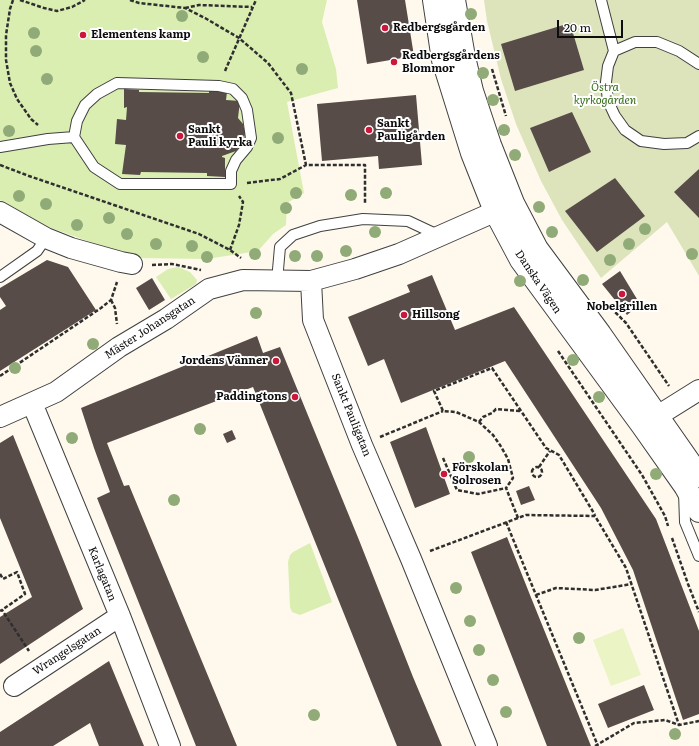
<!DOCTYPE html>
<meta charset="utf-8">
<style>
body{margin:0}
#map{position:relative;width:699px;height:746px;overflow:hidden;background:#fff9ed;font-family:Literata,serif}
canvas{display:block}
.scale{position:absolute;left:557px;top:20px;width:66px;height:18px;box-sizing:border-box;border:2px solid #0d0d0d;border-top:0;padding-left:5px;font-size:12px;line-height:14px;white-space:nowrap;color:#0d0d0d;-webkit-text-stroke:3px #fff;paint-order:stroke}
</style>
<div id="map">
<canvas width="699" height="746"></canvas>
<div class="scale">20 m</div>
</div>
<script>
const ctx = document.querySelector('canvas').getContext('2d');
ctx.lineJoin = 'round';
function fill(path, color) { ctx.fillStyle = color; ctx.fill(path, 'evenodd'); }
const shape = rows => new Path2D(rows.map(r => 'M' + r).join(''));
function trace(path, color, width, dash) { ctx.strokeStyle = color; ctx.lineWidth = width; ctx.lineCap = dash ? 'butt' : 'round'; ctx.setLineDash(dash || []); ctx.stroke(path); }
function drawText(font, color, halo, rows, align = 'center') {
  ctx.font = font + ' Literata,serif'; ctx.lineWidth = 4; ctx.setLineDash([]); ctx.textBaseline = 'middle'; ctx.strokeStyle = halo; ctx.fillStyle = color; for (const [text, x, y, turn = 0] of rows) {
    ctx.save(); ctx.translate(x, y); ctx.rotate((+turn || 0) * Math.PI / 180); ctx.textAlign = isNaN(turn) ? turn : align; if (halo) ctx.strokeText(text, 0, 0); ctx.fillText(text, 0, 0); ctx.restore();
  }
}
fill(shape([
 [0,0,327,0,322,22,336,69,338,88,287,102,304,193,287,203,286,225,273,234,258,251,207,259,135,258,20,217,0,200],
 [178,267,190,272,197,280,196,284,171,299,156,277,168,269],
 [310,543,332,602,300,615,292,612,290,607,288,562,290,555,293,552]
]), '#daeeb2');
fill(shape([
 [484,0,699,0,699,276,667,222,601,278,562,220,541,181,516,124,501,79,487,21]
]), '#dde4bc');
fill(shape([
 [623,628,641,675,611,686,593,640]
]), '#ebf4c5');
fill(shape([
 [357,0,405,0,414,56,367,64],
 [570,23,584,70,515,91,501,44],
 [124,89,139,90,139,92,209,93,209,90,227,92,226,100,240,101,238,118,243,124,245,133,244,139,236,151,222,156,222,157,225,158,225,177,207,176,207,173,141,172,140,175,122,174,126,145,115,144,117,119,126,120,127,107,124,108],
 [416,95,422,165,379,169,378,156,322,161,317,104],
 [572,112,591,152,549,172,530,128],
 [699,169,699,218,674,192],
 [615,178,645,216,597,252,565,211],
 [47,260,68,267,96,310,0,371,0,310,6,306,0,297,0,288],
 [620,271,640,304,627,315,602,284],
 [432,275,455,330,514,307,656,519,699,631,699,714,683,720,633,570,601,508,505,361,401,403,384,359,368,366,348,317,410,292,407,285],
 [152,278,165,300,149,310,136,288],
 [257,336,263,353,280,347,359,540,413,677,442,746,397,746,253,387,107,443,124,486,129,485,237,746,196,746,97,498,110,492,94,448,81,408],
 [426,427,450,494,415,508,390,442],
 [232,430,236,439,227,443,223,434],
 [13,435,83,609,0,664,0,617,32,597,0,518,0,443],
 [529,486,535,500,521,505,516,491],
 [507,537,530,595,591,746,547,746,471,552],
 [109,661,144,746,99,746,90,723,53,746,0,746,0,732],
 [644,685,654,710,608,728,598,704]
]), '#574c48');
const service = shape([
 [601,0,614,51,608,66,606,82,608,101,615,116,625,130,641,141,664,144,687,143,699,136],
 [614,51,635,42,657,42,679,51,699,64],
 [117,83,219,86,233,89,242,98,247,110,251,138,247,147,236,160,231,171,231,184,120,184,94,167,74,137,77,121,85,105,97,94,117,83],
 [0,147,48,139,74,137],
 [0,277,37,251,46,238],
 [277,281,280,247,293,235,320,226,363,219,408,221,440,236],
 [684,492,685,522,699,556]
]);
const minor = shape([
 [0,212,46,238,71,248,121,262,132,264],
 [32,403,120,616,170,746],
 [0,417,56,392,119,347,166,319,209,289,243,280,311,281],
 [643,425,699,390],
 [14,686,120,616],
 [487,746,411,559,362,445,313,320,311,281,355,269,399,254,510,205]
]);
const tertiary = shape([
 [434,0,443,60,472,153,495,211,521,260,642,425,685,486,699,511],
 [454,0,464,57,472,91,490,145,513,203,537,249,600,334,699,476]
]);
trace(service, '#404040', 12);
trace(minor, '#404040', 22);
trace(tertiary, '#404040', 24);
trace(shape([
 [13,0,10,9,6,35,6,60,10,83,17,99,31,119,38,125],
 [20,0,44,8,57,11,72,7,85,0],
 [130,0,139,3,185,8,205,18,239,38,268,63,291,93,306,165,365,165,365,203],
 [185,8,199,5,252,7],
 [492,69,506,116],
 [225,71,256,0],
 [0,165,29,176,199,234,230,250,241,258],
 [247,183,280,179,306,165],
 [230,250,239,225,243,202,239,196],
 [152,265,172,264,201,270],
 [111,300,115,308,117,324],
 [611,308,626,323,669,386],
 [558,351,642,475,665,516,668,526],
 [0,376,101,308,111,300,117,282],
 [479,422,483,417,492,413,496,409,520,411],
 [380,437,443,411],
 [443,458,457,490,478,494,506,488],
 [539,467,550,451],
 '532 472a5 5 0 1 1 10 0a5 5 0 1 1-10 0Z',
 [518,518,506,488,513,478,508,459,500,445,493,435,479,422,456,412,443,411,434,391,492,368,546,448,559,455,595,515],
 [506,522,598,746],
 [672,538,688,584,699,612],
 [430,551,526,515,595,516,626,568,679,725],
 [0,574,3,579,17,572,25,594,2,610],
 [536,595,556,588,595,590,632,584],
 [0,611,2,610,29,651],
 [595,746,634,723,665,720,679,725,699,721]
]), '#2f2f2f', 2.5, [4, 2]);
trace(service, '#fff', 10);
trace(minor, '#fff', 20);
trace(tertiary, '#fff', 22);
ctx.fillStyle = '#90ab77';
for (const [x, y] of [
 [471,14],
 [182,16],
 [34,33],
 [36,51],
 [203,57],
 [302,69],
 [483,73],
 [47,79],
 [493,100],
 [504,130],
 [9,131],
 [278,138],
 [515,155],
 [296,193],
 [386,193],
 [351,195],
 [19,196],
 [46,204],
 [539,207],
 [286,208],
 [109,218],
 [77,225],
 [645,229],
 [375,232],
 [552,232],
 [127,234],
 [156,244],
 [629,244],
 [192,246],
 [346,251],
 [255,254],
 [692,254],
 [295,256],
 [317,256],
 [207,257],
 [610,260],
 [583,280],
 [520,281],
 [256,313],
 [93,344],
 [573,360],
 [15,368],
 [599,397],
 [200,429],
 [72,438],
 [469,457],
 [656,474],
 [174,500],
 [456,588],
 [470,621],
 [579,638],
 [479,650],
 [493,680],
 [506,712],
 [314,715],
 [675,734]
]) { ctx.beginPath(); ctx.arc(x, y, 6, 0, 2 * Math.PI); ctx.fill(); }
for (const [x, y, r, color] of [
 [385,28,4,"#cc163a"],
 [83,35,4,"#cc163a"],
 [394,62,4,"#cc163a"],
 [369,130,4,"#cc163a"],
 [180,136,4,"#cc163a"],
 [622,294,4,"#cc163a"],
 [404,315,4,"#cc163a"],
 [276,361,4,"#cc163a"],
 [295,397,4,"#cc163a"],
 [444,474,4,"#cc163a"]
]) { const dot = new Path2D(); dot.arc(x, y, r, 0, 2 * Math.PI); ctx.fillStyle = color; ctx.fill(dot); trace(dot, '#fff', 1.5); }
drawText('bold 11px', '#0d0d0d', '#fff', [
 ["Redbergsgården",393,28],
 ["Elementens kamp",91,35],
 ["Redbergsgårdens",402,56],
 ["Blommor",402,69],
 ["Sankt",377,124],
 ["Pauligården",377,137],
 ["Sankt",188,130],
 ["Pauli kyrka",188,143],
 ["Nobelgrillen",622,307,"center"],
 ["Hillsong",412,315],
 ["Jordens Vänner",268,361,"right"],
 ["Paddingtons",287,397,"right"],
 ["Förskolan",452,468],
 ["Solrosen",452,481]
], 'left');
drawText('italic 11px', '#356c17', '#fff', [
 ["Östra",605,88],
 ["kyrkogården",605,101]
]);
drawText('11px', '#0d0d0d', '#fff', [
 ["Danska Vägen",538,282,56],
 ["Mäster Johansgatan",150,328,-33],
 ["Sankt Pauligatan",351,415,68],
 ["Karlagatan",102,574,68],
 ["Wrangelsgatan",67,651,-33]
]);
</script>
